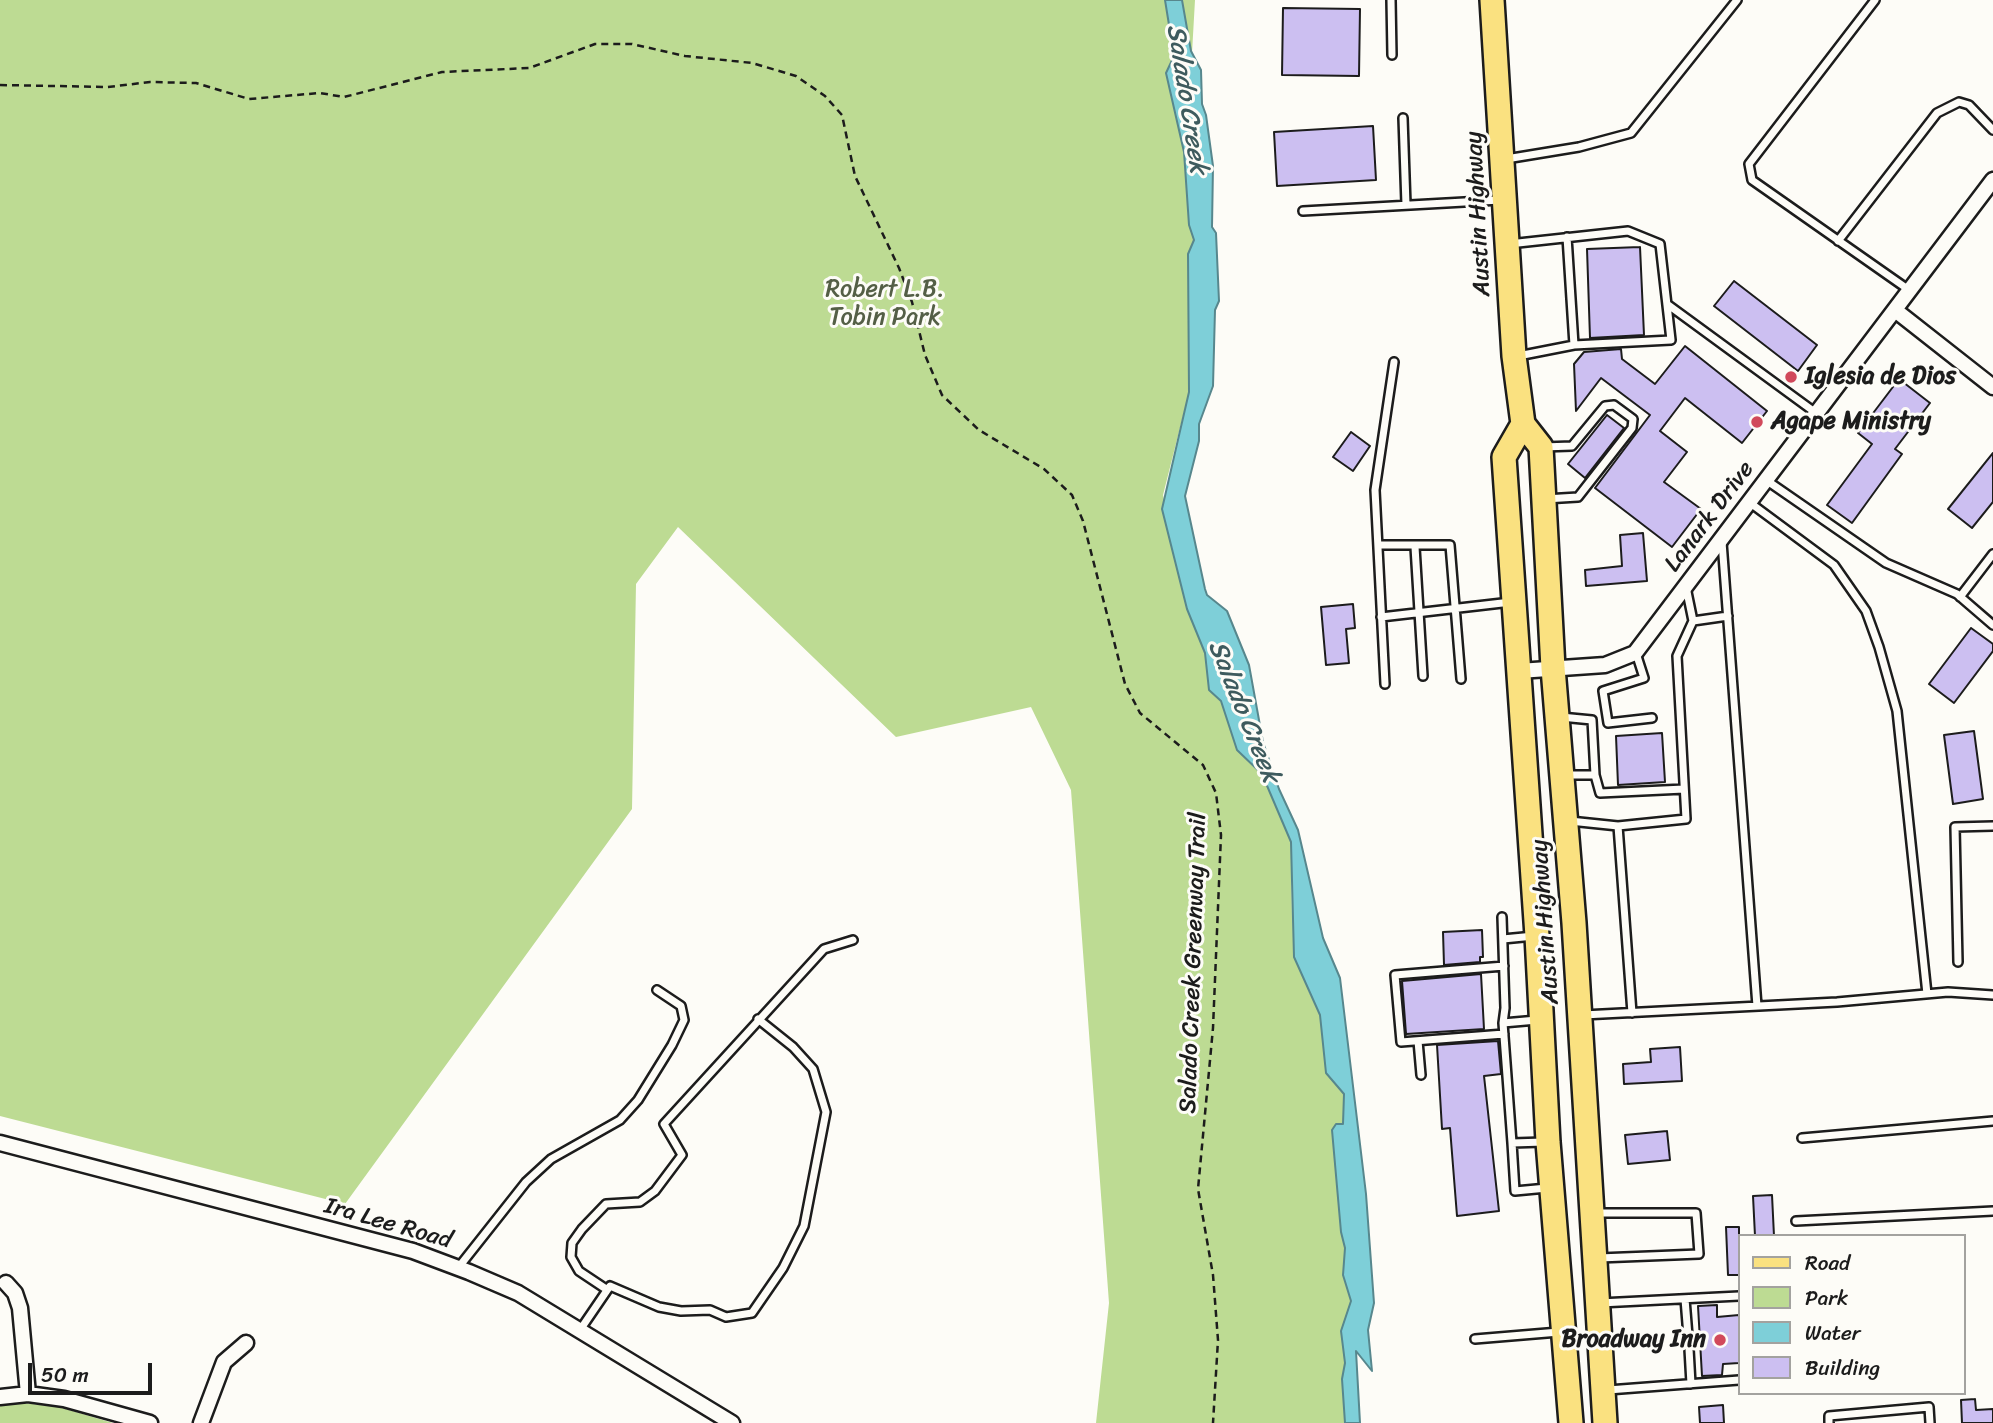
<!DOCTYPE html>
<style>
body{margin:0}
#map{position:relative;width:1993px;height:1423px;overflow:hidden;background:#fdfcf7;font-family:Sriracha,sans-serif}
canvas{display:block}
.legend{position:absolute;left:1738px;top:1234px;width:228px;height:161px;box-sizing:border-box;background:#fdfcf7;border:2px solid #a3a29f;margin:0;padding:9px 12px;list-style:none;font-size:21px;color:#1c1c1c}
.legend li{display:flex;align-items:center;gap:14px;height:35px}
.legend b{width:35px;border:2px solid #a3a29f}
.scale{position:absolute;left:28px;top:1363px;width:124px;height:32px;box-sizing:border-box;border:4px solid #1c1c1c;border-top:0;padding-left:9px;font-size:21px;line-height:24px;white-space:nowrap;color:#1c1c1c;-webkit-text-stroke:5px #fdfcf7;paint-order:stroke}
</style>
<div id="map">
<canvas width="1993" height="1423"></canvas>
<ul class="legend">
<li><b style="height:9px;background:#fae180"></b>Road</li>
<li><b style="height:19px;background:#bddb93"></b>Park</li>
<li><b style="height:19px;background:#7ecfd8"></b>Water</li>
<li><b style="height:19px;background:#ccbff1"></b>Building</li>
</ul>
<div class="scale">50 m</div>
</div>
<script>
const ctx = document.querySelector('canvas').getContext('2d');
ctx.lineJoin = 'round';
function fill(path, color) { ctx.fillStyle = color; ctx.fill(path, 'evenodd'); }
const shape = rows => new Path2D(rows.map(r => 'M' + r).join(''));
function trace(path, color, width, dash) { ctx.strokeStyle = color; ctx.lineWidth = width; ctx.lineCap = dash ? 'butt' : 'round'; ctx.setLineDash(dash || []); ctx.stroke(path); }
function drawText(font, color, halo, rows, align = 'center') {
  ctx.font = font + ' Sriracha,sans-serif'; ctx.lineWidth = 6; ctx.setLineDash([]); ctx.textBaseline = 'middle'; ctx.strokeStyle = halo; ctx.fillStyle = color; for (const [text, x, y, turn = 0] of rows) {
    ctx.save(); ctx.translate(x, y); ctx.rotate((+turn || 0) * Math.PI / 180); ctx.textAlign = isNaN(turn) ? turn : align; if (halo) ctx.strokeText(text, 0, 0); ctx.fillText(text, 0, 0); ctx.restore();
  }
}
fill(shape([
 [0,0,1195,0,1189,106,1189,225,1194,240,1188,254,1189,392,1163,495,1187,609,1205,653,1209,690,1221,701,1237,750,1262,774,1291,842,1292,918,1309,992,1320,1015,1326,1072,1344,1093,1341,1232,1345,1248,1343,1275,1351,1301,1341,1331,1345,1363,1342,1379,1345,1423,1096,1423,1109,1303,1071,790,1031,707,896,737,678,527,636,584,632,809,345,1204,0,1116],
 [23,1403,59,1407,113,1423,0,1423,0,1404]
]), '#bddb93');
const water = shape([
 [1165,0,1182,0,1191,51,1201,70,1202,104,1206,115,1213,166,1212,227,1216,233,1219,301,1215,310,1213,386,1199,424,1199,441,1185,496,1205,589,1207,595,1227,611,1249,665,1263,742,1279,789,1298,830,1323,938,1340,978,1366,1194,1374,1303,1368,1330,1372,1371,1356,1351,1360,1423,1345,1423,1342,1379,1345,1363,1341,1331,1351,1301,1343,1275,1345,1248,1341,1232,1332,1130,1336,1124,1343,1124,1344,1094,1326,1073,1320,1015,1294,957,1291,842,1262,774,1237,750,1221,701,1209,690,1205,653,1187,609,1162,509,1189,392,1188,254,1194,240,1189,225,1184,152,1166,73,1174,56,1165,0]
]);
fill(water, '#7ecfd8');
trace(water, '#57878d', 2);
const building = shape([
 [1283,8,1360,9,1359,76,1282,75,1283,8],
 [1373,126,1376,180,1277,186,1274,132,1373,126],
 [1640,247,1644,335,1590,338,1587,249,1640,247],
 [1734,281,1817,345,1798,371,1714,306,1734,281],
 [1685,346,1767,411,1742,443,1685,398,1660,431,1687,452,1664,482,1701,509,1672,547,1595,488,1650,415,1601,378,1576,411,1574,364,1584,352,1621,349,1622,359,1655,384,1685,346],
 [1899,379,1930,403,1895,449,1902,454,1852,523,1827,505,1872,444,1858,433,1899,379],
 [1607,415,1624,428,1585,478,1568,464,1607,415],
 [1351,432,1370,446,1353,471,1333,457,1351,432],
 [1993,453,1993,502,1972,528,1948,509,1993,453],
 [1643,533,1647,581,1586,586,1585,570,1622,566,1620,535,1643,533],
 [1353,604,1355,628,1346,629,1349,663,1326,665,1321,607,1353,604],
 [1971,628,1993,644,1993,651,1954,703,1929,684,1971,628],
 [1974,731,1983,799,1953,804,1944,735,1974,731],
 [1662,733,1665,782,1618,785,1616,736,1662,733],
 [1482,930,1483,957,1480,957,1480,962,1444,965,1443,932,1482,930],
 [1481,974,1484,1029,1406,1034,1402,981,1481,974],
 [1498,1041,1501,1074,1484,1076,1499,1211,1457,1216,1450,1128,1442,1129,1437,1045,1498,1041],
 [1680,1047,1682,1081,1624,1084,1623,1064,1651,1062,1650,1049,1680,1047],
 [1667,1131,1670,1160,1628,1164,1625,1135,1667,1131],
 [1772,1195,1774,1236,1755,1236,1753,1196,1772,1195],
 [1726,1227,1739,1227,1739,1275,1728,1275,1726,1227],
 [1717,1305,1717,1317,1739,1315,1739,1363,1723,1364,1722,1375,1702,1376,1698,1306,1717,1305],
 [1975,1399,1976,1410,1993,1409,1993,1423,1962,1423,1961,1400,1975,1399],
 [1723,1405,1724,1423,1700,1423,1699,1407,1723,1405]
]);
fill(building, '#ccbff1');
trace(building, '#1c1c1c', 2);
const service = shape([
 [1391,0,1392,55],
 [1875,0,1749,164,1752,180,1909,290],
 [1403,118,1406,205],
 [1506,159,1579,147,1631,133,1737,0],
 [1303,211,1500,200],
 [1567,237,1574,345],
 [1838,241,1937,113,1959,102,1969,105,1993,130],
 [1509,244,1628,231,1660,244,1671,340,1574,345,1518,356],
 [1667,304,1816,413],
 [1543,447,1572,446,1605,406,1614,405,1633,419,1632,428,1578,497,1545,499],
 [1766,480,1886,563,1957,594,1993,625],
 [1749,502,1834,565,1866,611,1879,647,1897,711,1927,994],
 [1722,542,1757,1006],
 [1378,545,1450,545,1461,679],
 [1415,547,1423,676],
 [1960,597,1993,554],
 [1381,617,1511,602],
 [1693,621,1728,616],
 [1636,653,1644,678,1603,691,1608,723,1652,718],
 [1385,684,1375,490,1394,362],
 [1561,717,1592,720,1595,775,1600,793,1684,789],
 [1564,775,1595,775],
 [1570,821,1618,826,1686,819,1677,656,1693,621,1686,587],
 [1618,826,1632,1013],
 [1502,917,1505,1008,1503,1023,1512,1143,1544,1142],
 [1503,939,1534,936],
 [1958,962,1955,827,1993,826],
 [1504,966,1395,975,1401,1042,1504,1034],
 [1583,1015,1837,1002,1948,992,1993,995],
 [1503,1023,1537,1020],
 [1418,1041,1421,1075],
 [1802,1138,1993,1121],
 [1512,1143,1515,1191,1547,1188],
 [1597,1213,1696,1213,1699,1254,1599,1258],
 [1796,1221,1993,1211],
 [458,1268,526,1182,551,1159,620,1120,638,1100,672,1045,684,1020,681,1006,657,990],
 [606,1289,579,1271,571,1257,572,1243,582,1229,606,1204,640,1202,655,1191,682,1155,664,1124,824,949,853,940],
 [1685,1299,1688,1336],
 [1600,1303,1739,1296],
 [580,1330,610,1286,659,1307,681,1311,710,1310,726,1317,752,1313,783,1268,804,1226,826,1112,813,1069,793,1047,758,1019],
 [1475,1339,1559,1332],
 [1689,1349,1691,1384],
 [1608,1390,1739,1380],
 [1829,1423,1829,1416,1929,1407,1930,1423]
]);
const minor = shape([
 [1895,310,1993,387],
 [1519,671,1605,665,1635,653,1993,180],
 [0,1143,413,1251,469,1272,518,1293,732,1423],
 [6,1283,15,1293,20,1308,28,1394],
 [0,1397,28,1394,64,1399,150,1423],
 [201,1423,224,1362,246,1343]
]);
const primary = shape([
 [1492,0,1514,356,1523,424,1541,447,1553,668,1574,923,1605,1423],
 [1523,424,1504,457,1537,936,1548,1142,1571,1423]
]);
trace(service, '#1c1c1c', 12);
trace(minor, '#1c1c1c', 19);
trace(primary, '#1c1c1c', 28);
trace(shape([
 [0,85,108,87,150,82,196,83,249,99,320,93,344,97,442,72,529,68,595,44,632,44,685,56,752,63,796,76,825,96,842,115,855,176,899,268,912,302,925,355,942,395,979,430,1044,469,1072,495,1083,521,1125,684,1140,713,1203,765,1216,793,1221,835,1213,1028,1198,1189,1213,1275,1218,1340,1213,1423]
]), '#1c1c1c', 2.5, [7, 5]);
trace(service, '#fdfcf7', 7);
trace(minor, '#fdfcf7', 14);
trace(primary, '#fae180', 23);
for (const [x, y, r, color] of [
 [1791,377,7,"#d1495b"],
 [1757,422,7,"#d1495b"],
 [1720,1340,7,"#d1495b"]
]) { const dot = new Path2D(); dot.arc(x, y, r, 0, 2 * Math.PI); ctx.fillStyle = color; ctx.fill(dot); trace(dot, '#fdfcf7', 2.5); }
drawText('24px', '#1c1c1c', '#fdfcf7', [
 ["Austin Highway",1479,214,-93],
 ["Lanark Drive",1710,517,-53],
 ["Austin Highway",1546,922,-94],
 ["Salado Creek Greenway Trail",1194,963,-88],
 ["Ira Lee Road",388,1224,16]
]);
drawText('24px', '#545f46', '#fdfcf7', [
 ["Robert L.B.",885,290],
 ["Tobin Park",885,318]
]);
drawText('bold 24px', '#1c1c1c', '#fdfcf7', [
 ["Iglesia de Dios",1805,377],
 ["Agape Ministry",1771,422],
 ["Broadway Inn",1706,1340,"right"]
], 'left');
drawText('italic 26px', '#3e5b5e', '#fdfcf7', [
 ["Salado Creek",1186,99,81],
 ["Salado Creek",1243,712,68]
]);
</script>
